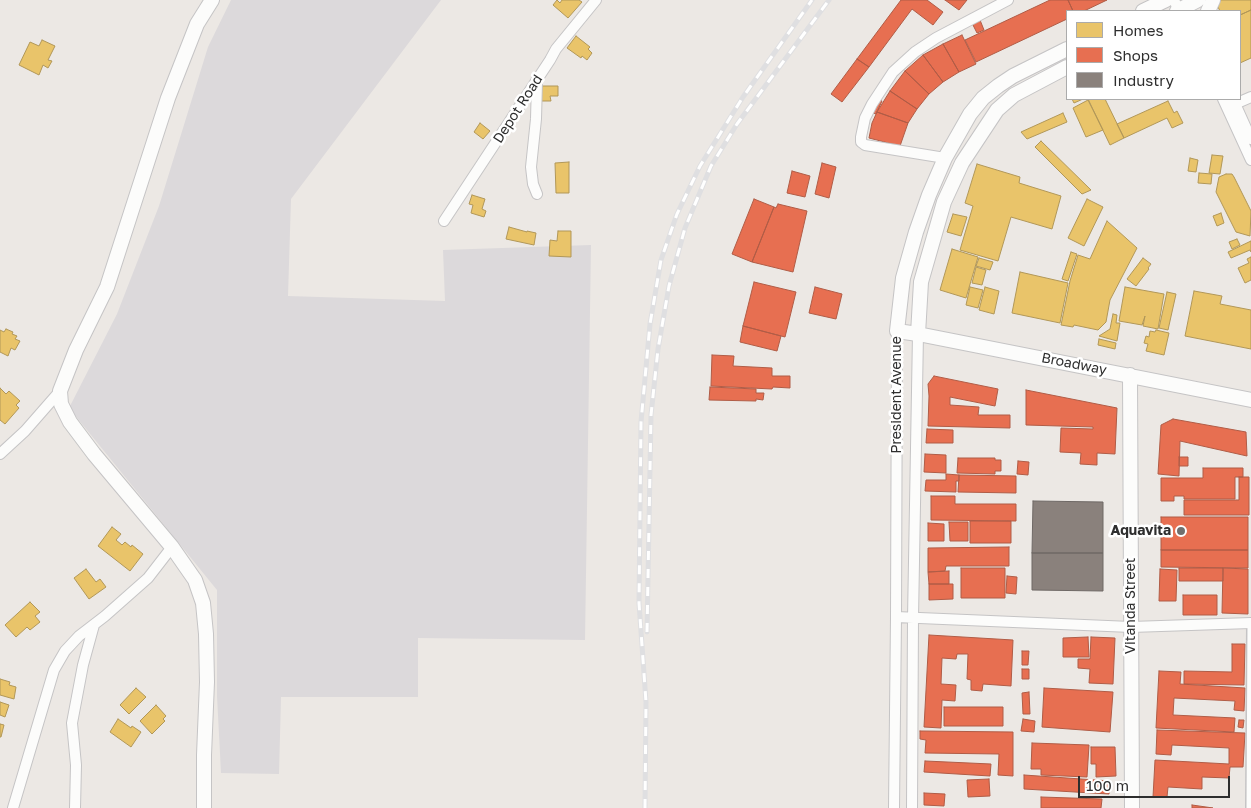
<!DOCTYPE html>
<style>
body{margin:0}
#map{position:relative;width:1251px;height:808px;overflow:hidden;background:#ece8e4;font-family:"Golos Text",sans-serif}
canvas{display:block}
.legend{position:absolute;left:1066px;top:10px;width:175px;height:90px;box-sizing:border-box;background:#fff;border:1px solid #ababab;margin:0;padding:6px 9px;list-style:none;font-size:15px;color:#2e2e2e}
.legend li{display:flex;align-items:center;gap:10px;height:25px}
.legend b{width:25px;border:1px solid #ababab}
.scale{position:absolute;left:1078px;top:776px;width:152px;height:22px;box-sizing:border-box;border:2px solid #2e2e2e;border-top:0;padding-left:6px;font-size:15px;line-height:18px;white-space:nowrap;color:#2e2e2e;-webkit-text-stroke:4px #fff;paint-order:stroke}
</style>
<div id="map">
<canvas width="1251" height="808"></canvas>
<ul class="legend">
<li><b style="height:14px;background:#e9c46a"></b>Homes</li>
<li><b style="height:14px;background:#e76f51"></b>Shops</li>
<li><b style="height:14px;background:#8a817c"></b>Industry</li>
</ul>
<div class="scale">100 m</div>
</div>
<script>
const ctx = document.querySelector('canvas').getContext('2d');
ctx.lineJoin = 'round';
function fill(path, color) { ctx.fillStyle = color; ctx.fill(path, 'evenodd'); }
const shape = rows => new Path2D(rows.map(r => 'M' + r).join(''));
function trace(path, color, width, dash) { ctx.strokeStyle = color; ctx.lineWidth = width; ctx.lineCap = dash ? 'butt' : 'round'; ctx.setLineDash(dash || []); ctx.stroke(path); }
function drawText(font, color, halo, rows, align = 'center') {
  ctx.font = font + ' "Golos Text",sans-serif'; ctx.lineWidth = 5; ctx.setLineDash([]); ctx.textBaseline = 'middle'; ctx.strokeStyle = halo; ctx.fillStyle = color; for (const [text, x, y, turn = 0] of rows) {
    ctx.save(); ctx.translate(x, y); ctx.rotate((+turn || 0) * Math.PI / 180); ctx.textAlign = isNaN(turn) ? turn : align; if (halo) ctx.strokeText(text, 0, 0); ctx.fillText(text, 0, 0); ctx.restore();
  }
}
fill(shape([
 [231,0,441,0,291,199,288,296,445,301,443,250,591,245,585,640,418,638,418,697,281,697,279,774,221,773,217,696,217,590,69,408,117,314,159,206,208,47]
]), '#dcd9db');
const homes = shape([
 [557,0,560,3,562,0,579,0,582,2,568,18,553,5,557,0],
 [1218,0,1251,0,1251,10,1240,15,1240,11,1220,11,1215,1,1218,0],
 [1251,10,1251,58,1240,63,1240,15,1251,10],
 [576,36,590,47,588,49,592,53,587,60,582,56,581,58,567,48,576,36],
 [42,40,55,46,48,60,52,61,48,68,43,65,39,75,19,65,30,42,39,46,42,40],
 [540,86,558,86,558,96,550,96,551,101,540,101,540,86],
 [1072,99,1083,99,1074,103,1072,99],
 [1088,99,1105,99,1124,138,1110,145,1088,99],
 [1088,100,1103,130,1086,137,1073,108,1088,100],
 [1168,101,1174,113,1177,111,1183,123,1172,128,1167,118,1124,138,1117,124,1168,101],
 [1063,113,1067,122,1027,139,1021,132,1063,113],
 [480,123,490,131,483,139,474,132,480,123],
 [1041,141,1091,190,1082,194,1035,147,1041,141],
 [1212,155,1223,156,1220,174,1209,173,1212,155],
 [1190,158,1198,160,1196,172,1188,171,1190,158],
 [569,162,569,193,556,193,555,163,569,162],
 [977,164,1020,177,1019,183,1061,196,1052,229,1011,217,998,261,960,250,973,206,965,203,977,164],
 [1199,173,1212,174,1211,184,1198,183,1199,173],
 [1226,174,1232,174,1234,177,1251,211,1250,236,1236,232,1216,192,1219,177,1226,174],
 [472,195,485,199,482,209,486,211,484,217,471,213,473,205,469,204,472,195],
 [1087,199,1103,207,1084,246,1068,238,1087,199],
 [1221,213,1224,223,1217,226,1213,216,1221,213],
 [953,214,967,217,961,236,947,232,953,214],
 [1107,221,1137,248,1110,300,1106,322,1098,330,1074,325,1073,327,1061,325,1070,281,1078,255,1090,259,1107,221],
 [509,227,527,232,527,231,536,233,534,245,506,239,509,227],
 [558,231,571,231,571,257,549,256,550,240,557,241,558,231],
 [1237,239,1240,245,1232,249,1229,242,1237,239],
 [1251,241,1251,252,1250,250,1231,258,1228,252,1251,241],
 [952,249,978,257,966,298,940,290,952,249],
 [1071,252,1077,254,1068,281,1062,279,1071,252],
 [1251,257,1251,280,1245,283,1238,268,1249,263,1247,259,1251,257],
 [979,258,993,262,990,270,976,266,979,258],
 [1143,258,1151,264,1148,268,1149,269,1136,286,1127,279,1143,258],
 [976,267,986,270,982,285,972,283,976,267],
 [1020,272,1068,283,1060,323,1012,313,1020,272],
 [970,287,983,290,978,308,966,305,970,287],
 [985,287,999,291,994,314,979,310,985,287],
 [1125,287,1164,294,1158,329,1143,326,1145,316,1142,325,1119,321,1125,287],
 [1194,291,1222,296,1220,304,1251,310,1251,349,1185,336,1194,291],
 [1167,292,1176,294,1168,330,1159,328,1167,292],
 [1113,314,1117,315,1116,323,1120,323,1117,341,1099,336,1110,329,1113,314],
 [6,329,13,332,12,334,17,336,15,339,20,341,15,350,11,348,8,356,0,352,0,330,4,332,6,329],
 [1156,330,1169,333,1164,355,1146,351,1148,344,1144,343,1146,336,1149,337,1150,331,1155,332,1156,330],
 [1099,339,1116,343,1115,349,1098,345,1099,339],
 [0,388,6,394,9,391,20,401,16,405,19,408,5,424,0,420,0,388],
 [112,527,121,534,116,540,122,545,125,542,131,547,132,545,143,554,130,571,98,546,112,527],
 [86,569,96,582,100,579,106,587,89,599,74,578,86,569],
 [30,602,40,612,35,616,40,622,30,630,27,627,16,637,5,625,30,602],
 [0,679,10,682,9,685,16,687,14,699,0,695,0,679],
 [136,688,146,697,129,714,120,705,136,688],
 [0,702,9,705,5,717,0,715,0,702],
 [156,705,166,716,163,719,165,721,152,734,140,721,156,705],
 [118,719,131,728,132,726,141,732,131,747,110,732,118,719],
 [0,724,4,725,1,737,0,737,0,724]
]);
fill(homes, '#e9c46a');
trace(homes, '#b19758', 1);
const shops = shape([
 [901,0,927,0,943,12,933,25,912,9,869,67,857,59,901,0],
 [945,0,967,0,959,10,945,0],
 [1050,0,1068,0,1073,11,1067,11,1067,19,976,62,965,40,1050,0],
 [1068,0,1107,0,1084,11,1073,11,1068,0],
 [980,20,984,30,977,33,972,23,980,20],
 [962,35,976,64,959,72,943,44,962,35],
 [943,44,959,72,943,82,923,55,943,44],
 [923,55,943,82,929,94,905,71,923,55],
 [857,59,869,67,842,102,831,94,857,59],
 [905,71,929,94,917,109,890,91,905,71],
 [890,91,917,109,908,123,877,112,890,91],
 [877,99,882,101,876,114,871,112,877,99],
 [877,112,908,123,900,146,869,138,872,123,877,112],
 [822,163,836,167,829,198,815,194,822,163],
 [792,171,810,176,805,197,787,193,792,171],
 [754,199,774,207,752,262,732,254,754,199],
 [778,204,807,211,793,272,752,262,774,207,776,208,778,204],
 [754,282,796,292,785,337,743,326,754,282],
 [815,287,842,294,836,319,809,313,815,287],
 [743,326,781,336,777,351,740,342,743,326],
 [712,355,734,356,733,366,772,368,772,376,790,376,790,388,773,387,772,389,711,386,712,355],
 [934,376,998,389,995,406,950,397,950,405,979,407,978,415,1010,415,1010,428,928,426,929,396,928,384,934,376],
 [710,387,756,389,756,393,764,393,763,400,756,399,756,401,709,400,710,387],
 [1026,390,1117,408,1115,454,1097,453,1097,465,1080,464,1081,453,1060,452,1061,428,1093,429,1093,427,1026,425,1026,390],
 [1173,419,1246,432,1247,456,1180,441,1179,476,1158,474,1161,425,1173,419],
 [927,429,953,430,953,443,926,443,927,429],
 [925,454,946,455,946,473,924,472,925,454],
 [1179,457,1188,457,1188,466,1179,466,1179,457],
 [958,458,995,458,995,460,1001,460,1001,471,995,471,995,474,957,473,958,458],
 [1018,461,1029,462,1028,475,1017,474,1018,461],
 [1203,468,1243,468,1243,477,1235,477,1235,499,1184,499,1184,496,1174,496,1174,501,1161,501,1161,478,1203,478,1203,468],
 [946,474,959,475,959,481,956,481,956,492,925,491,926,480,946,480,946,474],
 [959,475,1016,476,1016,493,958,492,959,475],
 [1239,477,1249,477,1249,515,1184,515,1184,500,1239,500,1239,477],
 [931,496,955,496,955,504,1016,504,1016,521,931,520,931,496],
 [1161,517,1248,517,1248,550,1161,550,1161,517],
 [970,521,1011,521,1011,543,970,543,970,521],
 [949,522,968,522,968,541,950,541,949,522],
 [928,523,944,524,944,541,928,541,928,523],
 [1009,547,1009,566,946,566,945,571,928,572,928,548,1009,547],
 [1161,550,1248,550,1248,568,1161,567,1161,550],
 [961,568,1005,568,1005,598,961,598,961,568],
 [1179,568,1223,568,1223,581,1179,581,1179,568],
 [1223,568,1248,569,1248,614,1222,613,1223,568],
 [1160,569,1177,570,1176,601,1159,601,1160,569],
 [949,571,949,584,929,584,928,572,949,571],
 [1007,576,1017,577,1016,594,1006,593,1007,576],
 [929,584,953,584,953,599,929,600,929,584],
 [1183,595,1217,595,1217,615,1183,615,1183,595],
 [929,635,1013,640,1011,686,983,684,982,691,971,690,971,680,967,679,968,654,957,654,956,659,942,658,941,684,956,685,955,701,942,700,941,728,924,727,929,635],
 [1088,637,1089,657,1063,657,1063,638,1088,637],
 [1091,637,1115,638,1113,684,1089,683,1090,669,1078,668,1078,659,1090,659,1091,637],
 [1232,644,1245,644,1244,685,1184,684,1184,671,1232,672,1232,644],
 [1022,651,1029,651,1028,665,1022,665,1022,651],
 [1022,669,1029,669,1029,679,1022,679,1022,669],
 [1159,671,1181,672,1180,684,1245,688,1244,711,1234,710,1235,701,1174,698,1173,715,1235,718,1234,732,1156,728,1159,671],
 [1044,688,1113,692,1110,732,1042,727,1044,688],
 [1029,692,1030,714,1023,714,1022,693,1029,692],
 [944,707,1003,707,1003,726,944,726,944,707],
 [1023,719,1035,721,1034,732,1021,731,1023,719],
 [1239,720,1244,720,1243,728,1238,727,1239,720],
 [1157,730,1245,733,1243,767,1230,767,1229,778,1202,777,1202,789,1168,787,1167,797,1153,797,1155,760,1229,764,1229,748,1172,745,1171,755,1156,754,1157,730],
 [920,731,1013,732,1013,776,998,775,999,754,925,753,926,740,920,739,920,731],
 [1032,743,1089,745,1087,777,1041,775,1041,769,1031,769,1032,743],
 [1091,747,1115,747,1116,776,1096,777,1096,764,1091,764,1091,747],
 [925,761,991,764,990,776,924,772,925,761],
 [1024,775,1110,781,1109,794,1024,789,1024,775],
 [989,779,990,796,968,797,967,780,989,779],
 [924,793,945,794,944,806,924,805,924,793],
 [1041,797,1102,799,1101,808,1041,808,1041,797],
 [1192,805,1213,808,1192,808,1192,805]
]);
fill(shops, '#e76f51');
trace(shops, '#b05c46', 1);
const industry = shape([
 [1033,501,1103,502,1103,553,1032,553,1033,501],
 [1032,553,1103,553,1103,591,1032,590,1032,553]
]);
fill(industry, '#8a817c');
trace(industry, '#6e6865', 1);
const lane = shape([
 [1249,808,1250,623]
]);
const street = shape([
 [1174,0,1179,11],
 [537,82,536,119,531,167,533,184,537,194],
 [1223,99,1251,160],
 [1233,99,1251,139],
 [1235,104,1251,97],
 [945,158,865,145,861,142,861,137,865,118,872,104,893,72,915,52,936,38,1008,0],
 [444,221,550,60,556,49,596,0],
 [0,454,25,431,60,391],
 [896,617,1131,627,1251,623],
 [13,808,54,670,65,651,79,636,105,616,148,578,172,547],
 [75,808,76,765,72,723,83,665,94,625],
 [894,808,896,617,897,331],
 [912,808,913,618,918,334]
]);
const secondary = shape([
 [1143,11,1166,0],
 [1177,11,1198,0],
 [1208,11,1213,0],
 [1067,49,1013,76,998,86,983,98,970,114,945,158,929,195,916,232,903,278,897,331,918,334,1251,400],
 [918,334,921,282,944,202,962,163,997,110,1014,95,1067,67],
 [1130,375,1132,808],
 [204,808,204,755,207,682,206,634,203,603,195,580,172,547,94,454,70,422,61,404,60,391,76,350,107,287,168,98,197,24,212,0]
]);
trace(lane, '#c5c4c5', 8);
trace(street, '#c5c4c5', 12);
trace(secondary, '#c5c4c5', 16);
trace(lane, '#fcfcfb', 5);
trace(street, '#fcfcfb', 10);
trace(secondary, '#fcfcfb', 14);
const rail = shape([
 [647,632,651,415,658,349,669,286,685,228,711,166,737,124,829,0],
 [645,808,646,702,639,603,641,422,650,324,661,260,677,214,700,166,743,97,812,0]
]);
trace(rail, '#dfdfe1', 5);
trace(rail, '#fff', 3, [9]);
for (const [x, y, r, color] of [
 [1181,531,5,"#706f6e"]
]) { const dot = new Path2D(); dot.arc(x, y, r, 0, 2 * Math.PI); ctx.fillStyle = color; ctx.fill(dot); trace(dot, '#fff', 2); }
drawText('14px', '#2e2e2e', '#fff', [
 ["Depot Road",518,109,-57],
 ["Broadway",1074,364,11],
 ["President Avenue",897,395,-90],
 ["Vitanda Street",1131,606,-90]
]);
drawText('bold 14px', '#2e2e2e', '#fff', [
 ["Aquavita",1171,531]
], 'right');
</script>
